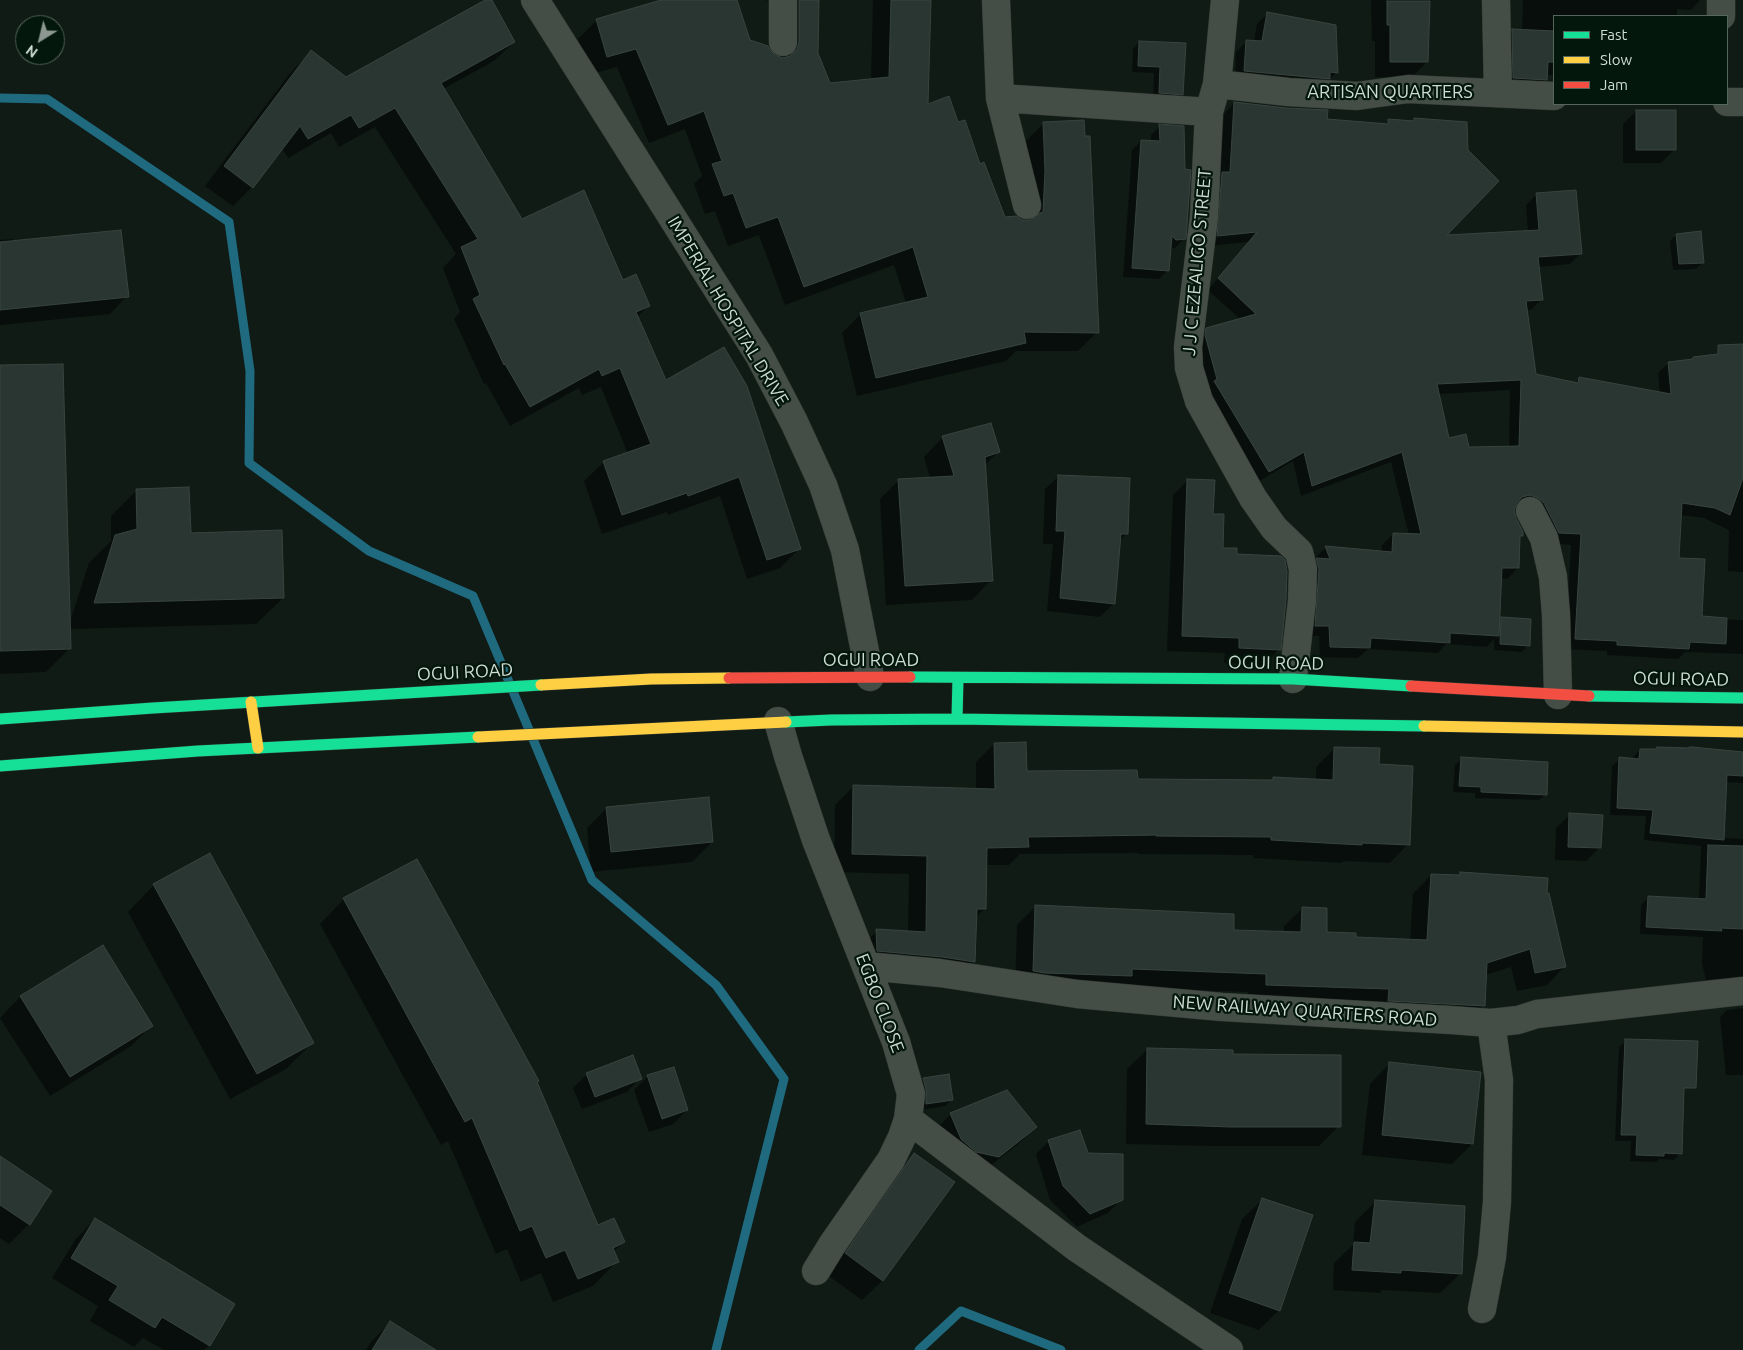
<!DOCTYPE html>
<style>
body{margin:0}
#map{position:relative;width:1743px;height:1350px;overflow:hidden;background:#101b15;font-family:Ubuntu,sans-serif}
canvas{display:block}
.legend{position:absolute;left:1553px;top:15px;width:175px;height:90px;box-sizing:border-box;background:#03170c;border:1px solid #55665c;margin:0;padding:6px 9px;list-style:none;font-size:15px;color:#cfdcd4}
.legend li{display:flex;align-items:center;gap:10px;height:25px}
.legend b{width:25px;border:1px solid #55665c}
.north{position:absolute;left:15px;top:15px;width:50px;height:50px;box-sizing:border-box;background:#03170c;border:1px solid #55665c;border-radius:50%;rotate:216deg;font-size:14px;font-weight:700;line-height:20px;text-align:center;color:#cfdcd4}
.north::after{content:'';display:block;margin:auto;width:18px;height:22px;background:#8c9891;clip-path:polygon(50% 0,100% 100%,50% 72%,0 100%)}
</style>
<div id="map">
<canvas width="1743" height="1350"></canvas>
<ul class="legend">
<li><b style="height:6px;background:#16e098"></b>Fast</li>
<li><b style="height:6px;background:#ffcf43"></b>Slow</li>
<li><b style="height:6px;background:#f24e42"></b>Jam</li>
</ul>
<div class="north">N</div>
</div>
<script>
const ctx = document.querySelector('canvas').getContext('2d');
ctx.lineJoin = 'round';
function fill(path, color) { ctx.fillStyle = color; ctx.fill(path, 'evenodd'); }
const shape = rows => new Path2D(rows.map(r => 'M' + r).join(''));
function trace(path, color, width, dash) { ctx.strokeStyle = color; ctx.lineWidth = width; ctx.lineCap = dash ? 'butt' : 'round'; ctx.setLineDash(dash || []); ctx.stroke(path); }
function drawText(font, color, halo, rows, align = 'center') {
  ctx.font = font + ' Ubuntu,sans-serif'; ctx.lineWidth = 4.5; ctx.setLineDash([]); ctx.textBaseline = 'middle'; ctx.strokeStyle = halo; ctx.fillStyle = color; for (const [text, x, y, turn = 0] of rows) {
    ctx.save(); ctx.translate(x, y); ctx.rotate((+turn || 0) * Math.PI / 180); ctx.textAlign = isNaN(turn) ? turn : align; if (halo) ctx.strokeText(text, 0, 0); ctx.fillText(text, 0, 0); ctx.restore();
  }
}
fill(shape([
 [488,0,491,0,514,42,494,61,443,89,522,220,622,281,649,306,637,317,666,382,799,549,780,568,747,579,720,496,668,515,667,512,602,534,584,481,604,462,628,454,601,387,582,395,579,388,510,426,486,383,484,384,454,319,460,312,443,268,456,254,375,127,339,147,331,133,288,158,282,148,252,187,233,206,205,186,291,72,311,52,346,78],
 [666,0,736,0,748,41,774,56,780,58,780,19,776,2,764,0,818,0,817,53,829,85,871,81,873,0,929,0,927,105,957,124,979,165,1004,219,1025,221,1027,191,1025,142,1044,123,1097,332,1078,351,1016,351,1006,361,857,396,842,333,861,314,906,303,894,265,785,305,759,235,728,246,715,211,705,214,694,184,702,176,685,129,649,143,617,67,588,75,578,39,597,20],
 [1371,0,1429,0,1427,62,1411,78,1375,77,1375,41,1372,41],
 [1523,0,1700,0,1691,10,1677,9,1677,16,1554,16,1554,75,1546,75,1546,80,1533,93,1501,91,1500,44,1513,30,1522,31],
 [1267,14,1337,72,1327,82,1235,81,1236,52,1246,42,1254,42,1257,24],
 [1139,42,1185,44,1182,94,1175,101,1153,99,1154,73,1132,72,1133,49],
 [1234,103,1326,121,1384,125,1388,121,1412,122,1415,119,1444,236,1528,232,1526,205,1537,194,1581,253,1570,264,1538,267,1542,299,1531,310,1526,310,1534,375,1575,383,1579,379,1660,393,1658,373,1668,363,1711,359,1743,345,1743,572,1728,571,1729,530,1704,518,1680,515,1678,559,1701,618,1743,620,1743,654,1685,652,1678,659,1607,655,1607,651,1565,649,1571,545,1548,543,1519,506,1514,507,1513,510,1522,535,1519,538,1518,568,1507,579,1501,578,1498,622,1502,618,1528,645,1522,652,1494,650,1494,639,1487,647,1446,644,1438,653,1368,649,1358,658,1320,657,1319,636,1305,636,1306,570,1316,560,1315,558,1325,548,1382,552,1382,545,1393,534,1409,535,1391,462,1301,496,1293,461,1258,482,1204,392,1196,340,1207,329,1241,320,1208,290,1249,242,1207,246,1212,184,1220,175,1224,114],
 [1510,390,1509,448,1468,448,1448,439,1438,394],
 [1636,111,1675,149,1661,163,1623,163,1623,124],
 [1160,126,1184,239,1175,248,1169,249,1168,270,1159,279,1123,277,1132,150,1141,141,1151,142,1151,135],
 [1676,235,1703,262,1696,269,1673,270,1670,241],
 [13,239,13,242,127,296,110,314,0,325,0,240],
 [0,367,69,625,89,563,111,541,111,516,137,490,190,534,283,598,256,624,69,629,70,648,46,672,0,674],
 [943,437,998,452,984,466,991,580,972,600,886,605,880,499,899,480,930,478,924,457],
 [1059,476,1126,534,1120,541,1114,603,1100,617,1047,611,1053,544,1043,544,1045,489],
 [1188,480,1212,515,1222,549,1236,555,1279,649,1264,665,1224,663,1225,653,1167,651,1173,495],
 [994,744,1026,772,1136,780,1270,781,1274,778,1316,780,1316,767,1335,748,1378,765,1408,844,1390,863,1344,861,1342,863,1253,858,1253,855,1138,854,1138,853,1020,854,1009,865,986,865,985,909,975,918,973,962,955,980,859,949,877,931,908,932,909,874,834,872,835,805,854,786,976,790,976,762],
 [1658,748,1743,752,1743,783,1725,782,1723,838,1743,839,1743,985,1716,984,1716,979,1706,980,1702,964,1703,937,1640,934,1641,905,1648,898,1699,900,1701,846,1644,840,1646,816,1610,815,1612,766,1620,759,1633,759,1633,757,1640,750,1656,750],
 [1461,759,1546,794,1539,800,1475,798,1475,793,1453,792,1455,765],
 [607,808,712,842,692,862,591,872,587,828],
 [1570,815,1600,847,1586,861,1555,860,1556,828],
 [1460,874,1546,894,1565,966,1547,985,1517,991,1511,967,1485,975,1484,1005,1465,1024,1248,1003,1248,992,1119,987,1015,990,1017,925,1035,907,1233,931,1284,932,1284,926,1303,908,1326,934,1354,938,1410,940,1413,894,1431,875,1457,877],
 [154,885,312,1043,286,1069,230,1099,128,912],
 [344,899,536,1083,597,1226,623,1242,613,1252,617,1261,593,1286,553,1302,541,1273,521,1282,507,1249,496,1254,448,1141,441,1145,320,924],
 [102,947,151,1026,131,1046,50,1096,0,1018,20,997],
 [1743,1008,1743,1075,1726,1075,1720,1017,1727,1010],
 [1626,1041,1670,1075,1681,1153,1674,1160,1659,1159,1656,1162,1630,1161,1631,1141,1615,1141,1619,1047],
 [1148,1049,1231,1055,1339,1126,1319,1146,1210,1146,1126,1144,1127,1069],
 [1390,1063,1472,1144,1452,1164,1362,1155,1370,1084],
 [587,1074,640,1078,627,1092,582,1109,573,1088],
 [948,1075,952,1099,945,1106,920,1110,917,1085,923,1079],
 [648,1076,687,1110,673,1124,649,1132,634,1090],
 [951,1114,1035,1127,1022,1141,985,1170,937,1128],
 [1049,1141,1087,1154,1121,1199,1108,1213,1077,1227,1050,1200,1036,1154],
 [915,1155,883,1280,862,1300,826,1274,894,1175],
 [0,1158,29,1224,9,1244,0,1238],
 [1263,1199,1279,1310,1259,1330,1210,1313,1242,1219],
 [1375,1202,1461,1273,1440,1293,1382,1290,1380,1293,1333,1290,1334,1263,1353,1245,1355,1222],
 [95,1219,209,1345,204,1350,164,1350,143,1338,134,1347,90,1321,98,1306,52,1278,75,1240],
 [390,1323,433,1350,366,1350,371,1342]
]), '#0007');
trace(shape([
 [0,98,47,99,229,222,250,371,249,463,369,551,473,596,592,880,716,985,784,1079,716,1350],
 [919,1350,961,1311,1061,1350]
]), '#1f6a7f', 9);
const building = shape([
 [485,0,492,0,515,42,441,83,522,219,584,190,623,280,636,274,650,306,636,312,666,380,724,347,747,386,801,549,767,560,739,477,688,496,687,493,622,515,603,461,651,444,620,368,602,376,599,369,530,407,505,364,504,365,473,299,480,295,461,247,478,239,395,108,359,128,351,115,308,139,300,126,253,188,224,166,311,50,346,77,485,0],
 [661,0,737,0,750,40,768,46,770,50,775,55,783,58,790,56,797,49,799,42,799,0,819,0,818,53,830,83,889,77,891,0,931,0,928,104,949,96,958,122,965,120,980,164,984,162,1005,217,1016,216,1022,220,1030,220,1037,216,1040,213,1043,212,1045,171,1043,122,1084,120,1085,136,1090,136,1099,333,1024,332,1026,343,876,378,860,313,928,297,913,247,804,287,778,217,746,228,733,193,724,196,712,164,722,161,704,111,668,125,636,49,607,57,596,19,661,0],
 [1387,1,1430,1,1428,62,1390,62,1390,25,1387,25,1387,1],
 [1267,12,1336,25,1338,73,1330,72,1330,79,1244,71,1246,40,1262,41,1267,12],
 [1512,29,1554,31,1554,62,1548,62,1547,80,1513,78,1512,29],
 [1139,41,1186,43,1183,95,1159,93,1160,67,1138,66,1139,41],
 [1234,102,1286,108,1328,110,1327,119,1388,124,1388,119,1414,121,1414,118,1467,122,1468,150,1499,181,1447,235,1539,230,1536,193,1576,190,1582,254,1538,257,1543,300,1526,301,1536,374,1578,383,1579,377,1671,394,1668,362,1693,359,1693,357,1718,354,1718,345,1743,344,1743,478,1730,515,1715,508,1682,503,1679,558,1705,559,1702,616,1727,618,1726,644,1690,642,1689,649,1617,645,1617,641,1575,639,1581,534,1559,533,1544,503,1538,498,1530,495,1522,497,1517,503,1514,510,1516,518,1523,532,1523,536,1520,536,1519,568,1502,568,1499,636,1450,633,1450,643,1371,638,1370,648,1330,647,1329,626,1315,626,1319,569,1316,558,1330,559,1325,546,1392,552,1393,533,1421,534,1402,452,1312,486,1304,452,1269,472,1214,381,1217,379,1205,335,1206,328,1256,314,1218,278,1257,232,1217,236,1222,172,1230,172,1234,102],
 [1521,380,1519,446,1469,447,1466,434,1449,438,1437,384,1521,380],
 [1636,110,1676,110,1676,150,1636,150,1636,110],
 [1159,124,1184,126,1185,169,1191,170,1186,239,1176,240,1172,236,1169,271,1132,268,1141,140,1160,141,1159,124],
 [121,230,129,297,0,310,0,242,121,230],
 [1701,231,1704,263,1679,264,1676,234,1701,231],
 [63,364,71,649,0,651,0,365,63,364],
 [991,423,1000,452,985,457,993,581,905,586,898,479,954,476,942,436,991,423],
 [1058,475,1130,478,1128,534,1121,534,1115,604,1060,598,1065,531,1056,531,1058,475],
 [1187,479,1215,480,1213,514,1224,514,1223,548,1237,548,1237,554,1281,556,1285,560,1287,571,1286,600,1281,650,1239,648,1239,638,1182,636,1187,479],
 [189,487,191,533,282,530,284,598,94,603,115,535,137,529,136,489,189,487],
 [1501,617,1531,619,1530,646,1500,644,1501,617],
 [1026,742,1027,771,1137,770,1138,779,1273,780,1273,777,1333,780,1334,747,1380,748,1379,764,1413,766,1410,845,1362,843,1362,845,1271,840,1271,837,1156,836,1156,835,1028,837,1029,847,987,848,986,909,977,909,975,962,942,957,877,951,876,929,926,932,927,856,852,854,853,785,995,789,994,743,1026,742],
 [1657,747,1689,748,1689,747,1692,747,1743,752,1743,776,1727,775,1724,840,1650,833,1653,810,1617,808,1619,757,1639,759,1640,749,1657,749,1657,747],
 [1461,757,1548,762,1547,795,1481,792,1481,787,1459,786,1461,757],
 [709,797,713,842,611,852,606,807,709,797],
 [1569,813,1603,815,1601,848,1568,847,1569,813],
 [1708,845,1743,846,1743,929,1721,928,1722,931,1646,927,1648,896,1706,899,1708,845],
 [210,853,314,1043,257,1074,153,884,210,853],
 [417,859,539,1081,537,1082,598,1225,614,1218,625,1242,613,1248,619,1262,578,1279,565,1250,546,1258,532,1226,520,1231,472,1118,465,1122,343,898,417,859],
 [1460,872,1548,878,1547,893,1549,893,1566,967,1535,973,1530,949,1487,963,1485,1006,1388,1001,1389,989,1266,985,1266,974,1132,969,1132,976,1045,973,1033,971,1035,905,1234,914,1234,930,1301,932,1302,907,1327,908,1327,932,1356,933,1356,937,1427,940,1431,874,1460,875,1460,872],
 [103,945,153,1026,70,1077,20,996,103,945],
 [1625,1039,1698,1041,1696,1088,1684,1088,1682,1154,1664,1153,1664,1156,1636,1155,1637,1135,1621,1135,1625,1039],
 [1147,1048,1233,1050,1233,1054,1341,1055,1341,1127,1231,1127,1146,1124,1147,1048],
 [633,1055,642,1079,595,1097,586,1073,633,1055],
 [1389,1062,1481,1072,1473,1144,1382,1135,1389,1062],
 [674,1067,688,1110,662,1119,647,1075,674,1067],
 [949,1074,953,1100,926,1104,926,1090,923,1078,949,1074],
 [1007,1090,1037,1127,999,1157,976,1152,961,1139,950,1113,1007,1090],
 [1080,1130,1088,1153,1123,1154,1123,1200,1090,1214,1063,1186,1048,1140,1080,1130],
 [914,1153,955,1182,883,1281,845,1253,914,1153],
 [0,1156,52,1191,30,1225,0,1205,0,1156],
 [1262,1198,1313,1215,1280,1311,1229,1293,1262,1198],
 [1375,1200,1465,1206,1462,1274,1401,1270,1401,1273,1352,1270,1354,1242,1370,1243,1375,1200],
 [95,1218,235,1304,210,1346,162,1317,155,1328,109,1300,118,1286,71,1258,95,1218],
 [390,1321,436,1350,372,1350,390,1321]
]);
fill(building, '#293632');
trace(building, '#394440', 1);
const street = shape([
 [535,0,759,355,794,422,823,485,845,550,870,677],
 [996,0,1000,98],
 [1225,0,1217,84,1288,92,1357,96,1408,89,1554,96],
 [1496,0,1498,93],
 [1721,16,1721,0],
 [783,42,783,0],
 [1217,84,1209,112,1204,217,1188,347,1189,368,1199,401,1253,498,1274,528,1299,552,1303,569,1302,601,1293,679],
 [1727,102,1743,102],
 [1027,205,1000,98,1209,112],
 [1530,511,1544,538,1553,577,1556,615,1558,695],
 [778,721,788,756,816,840,896,1042,911,1094,908,1119,902,1137,891,1160,832,1245,816,1271],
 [866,966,940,973,1077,994,1222,1007,1451,1020,1491,1023,1518,1020,1537,1014,1743,991],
 [908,1119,1077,1248,1229,1350],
 [1482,1309,1492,1257,1497,1202,1499,1080,1491,1023]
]);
const fast = shape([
 [910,677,1293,679,1411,686],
 [1589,696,1743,698],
 [0,719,153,708,541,685],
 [957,719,958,678],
 [786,722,831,720,957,719,1424,726],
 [0,766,198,751,478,737]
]);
const slow = shape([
 [541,685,651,679,729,678],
 [251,702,258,748],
 [1424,726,1743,732],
 [478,737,786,722]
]);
const jam = shape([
 [729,678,910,677],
 [1411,686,1589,696]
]);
trace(street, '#2d3430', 29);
trace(fast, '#2d3430', 12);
trace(slow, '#2d3430', 12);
trace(jam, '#2d3430', 12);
trace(street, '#444e47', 28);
trace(fast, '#16e098', 11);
trace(slow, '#ffcf43', 11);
trace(jam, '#f24e42', 11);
drawText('18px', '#cfdcd4', '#03170c', [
 ["ARTISAN QUARTERS",1390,92],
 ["J J C EZEALIGO STREET",1197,262,-85],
 ["IMPERIAL HOSPITAL DRIVE",728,311,59],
 ["OGUI ROAD",871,660],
 ["OGUI ROAD",1276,663,1],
 ["OGUI ROAD",465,672,-3],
 ["OGUI ROAD",1681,679,1],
 ["EGBO CLOSE",880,1003,69],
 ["NEW RAILWAY QUARTERS ROAD",1305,1011,4]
]);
</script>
